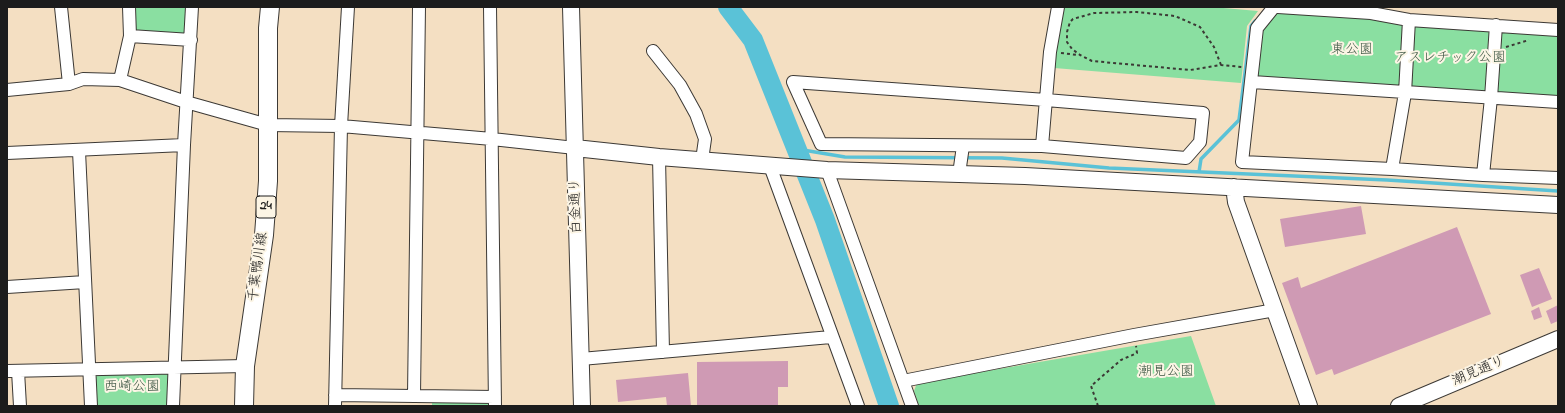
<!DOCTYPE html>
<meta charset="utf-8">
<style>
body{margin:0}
#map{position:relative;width:1565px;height:413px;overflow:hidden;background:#f4dfc2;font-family:"Indie Flower",sans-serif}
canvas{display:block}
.frame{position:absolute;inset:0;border:8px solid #1c1c1c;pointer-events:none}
</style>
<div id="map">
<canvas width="1565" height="413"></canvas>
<div class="frame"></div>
</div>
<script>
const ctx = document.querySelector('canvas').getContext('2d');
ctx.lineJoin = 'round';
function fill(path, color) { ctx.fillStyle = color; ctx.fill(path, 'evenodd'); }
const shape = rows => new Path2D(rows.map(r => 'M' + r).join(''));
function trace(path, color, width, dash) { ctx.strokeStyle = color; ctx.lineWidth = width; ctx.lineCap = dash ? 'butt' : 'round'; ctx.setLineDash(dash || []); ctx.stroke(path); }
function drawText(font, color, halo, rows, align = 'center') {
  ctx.font = font + ' "Indie Flower","Klee One",sans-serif'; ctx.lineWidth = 4; ctx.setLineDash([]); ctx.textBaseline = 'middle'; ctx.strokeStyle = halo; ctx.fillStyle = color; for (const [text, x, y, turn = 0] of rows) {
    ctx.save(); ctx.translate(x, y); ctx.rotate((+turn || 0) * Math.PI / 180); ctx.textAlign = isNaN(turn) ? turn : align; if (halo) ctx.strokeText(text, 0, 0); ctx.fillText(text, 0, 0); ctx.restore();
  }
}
fill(shape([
 [134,7,188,7,187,32,183,36,139,33,136,30],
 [1064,7,1212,7,1258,11,1247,26,1241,83,1054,68,1056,47],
 [1274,7,1558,30,1558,102,1252,82,1257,28],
 [1191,336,1216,406,919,406,914,391,917,383],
 [89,369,176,369,173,406,91,406],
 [432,396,495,397,495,406,432,406]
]), '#8adfa1');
trace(shape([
 [797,149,845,157,1002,158,1109,168,1387,180,1558,191],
 [1199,172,1201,159,1239,120,1251,26,1255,21]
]), '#5ac2d7', 3.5);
trace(shape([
 [728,7,753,40,825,220,889,406]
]), '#5ac2d7', 20);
fill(shape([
 [1361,206,1366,234,1285,247,1280,219],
 [1457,227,1491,314,1334,375,1332,369,1316,375,1282,283,1298,277,1301,288],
 [1539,268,1552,299,1532,307,1520,275],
 [1558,305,1558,321,1551,324,1546,311],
 [1539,307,1542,317,1534,320,1531,311],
 [788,361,788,387,778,387,778,406,697,406,697,362],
 [688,373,691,406,667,406,666,397,618,402,616,380]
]), '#cf9ab4');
const street = shape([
 [61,7,69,84],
 [490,7,495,406],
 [1274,7,1257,28,1242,162,1392,169,1483,175,1558,178],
 [1278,7,1371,13,1409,20,1558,30],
 [130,36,191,40],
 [653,51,680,85,696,114,705,139,702,160],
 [120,80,130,36,129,7],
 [793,82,1046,100,1203,113,1200,142,1186,158,1042,146,821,144,793,82],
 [1252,82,1558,102],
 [7,90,69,84,83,79,120,80,186,102,268,125,341,126,492,139,575,148],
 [1042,146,1050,52,1058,7],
 [79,151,91,406],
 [7,153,184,145],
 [659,157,663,352],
 [770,166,858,406],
 [1392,169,1405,93,1409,20],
 [827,170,912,406],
 [959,174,963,146],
 [1483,175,1491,98,1496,25],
 [7,287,85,282],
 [581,359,831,337],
 [7,371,245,366],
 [18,371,20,406],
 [903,381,1134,335,1275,310],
 [335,395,495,397],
 [414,395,419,7],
 [173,406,184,145,192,7],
 [335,406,341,126,348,7]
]);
const secondary = shape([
 [571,7,582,406],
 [575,148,659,157,827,170,1025,176,1558,205],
 [1234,187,1236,202,1309,406],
 [1399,406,1558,339]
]);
const primary = shape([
 [244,406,245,366,264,235,268,181,268,28,270,7]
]);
trace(street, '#3c3935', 14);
trace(secondary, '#3c3935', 18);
trace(primary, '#3c3935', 20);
trace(shape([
 [1506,47,1529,40],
 [1061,53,1078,55],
 [1221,65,1214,47,1200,27,1175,16,1137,12,1094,13,1073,19,1070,22,1067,32,1067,42,1072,49,1080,55,1092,61,1190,70,1221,65,1242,67],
 [1098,406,1091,386,1121,360,1137,353,1136,346]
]), '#3c3935', 2, [3, 3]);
trace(street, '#fff', 12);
trace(secondary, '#fff', 16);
trace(primary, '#fff', 18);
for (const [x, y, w] of [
 [266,207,20]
]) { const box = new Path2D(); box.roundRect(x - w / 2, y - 11, w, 22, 3); ctx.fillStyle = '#fcf5e5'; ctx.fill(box); trace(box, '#1c1c1c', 1); }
drawText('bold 13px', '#1c1c1c', null, [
 ["24",266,207]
]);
drawText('14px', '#3d5644', '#fcf5e5', [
 ["東公園",1352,51],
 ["アスレチック公園",1450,59],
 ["潮見公園",1166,373],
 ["西崎公園",132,388]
]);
drawText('14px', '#1c1c1c', '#fcf5e5', [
 ["白金通り",577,206,-92],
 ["千葉鴨川線",259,267,-82],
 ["潮見通り",1479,372,-23]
]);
</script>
